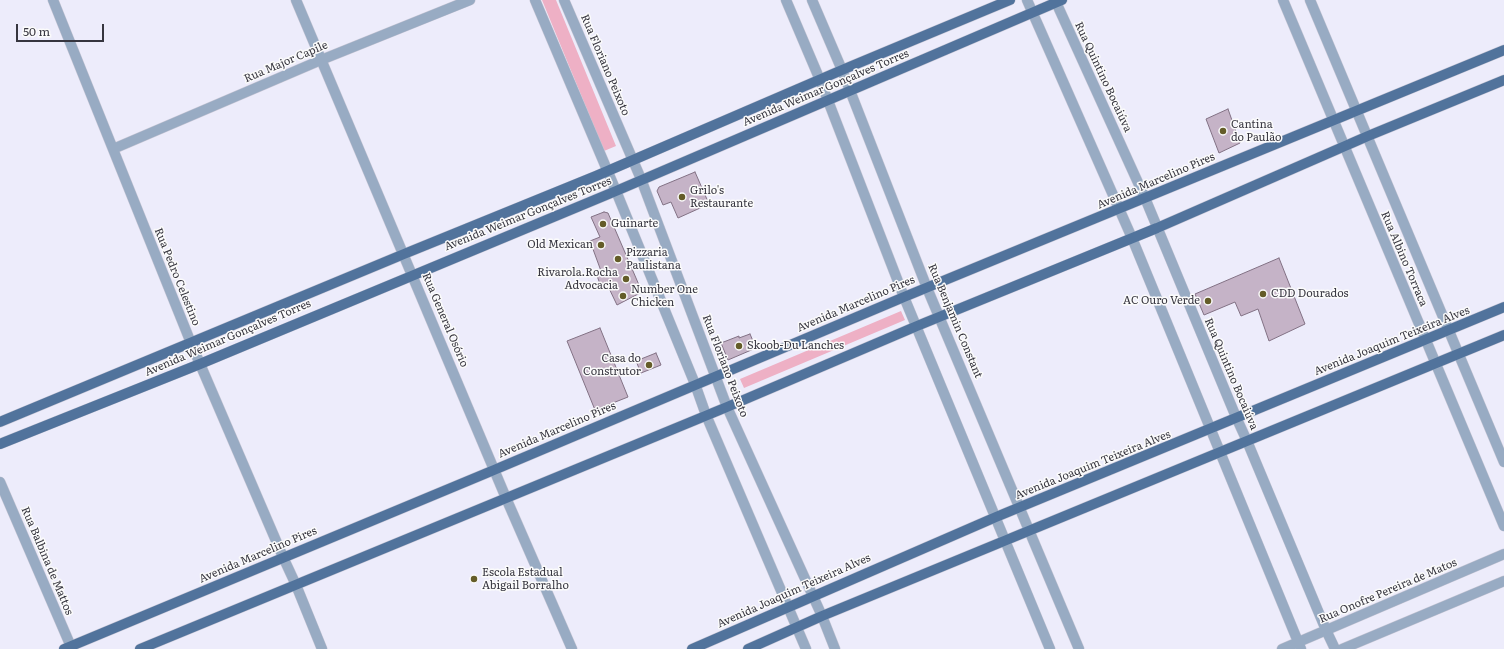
<!DOCTYPE html>
<meta charset="utf-8">
<style>
body{margin:0}
#map{position:relative;width:1504px;height:649px;overflow:hidden;background:#edecfb;font-family:Literata,serif}
canvas{display:block}
.scale{position:absolute;left:16px;top:24px;width:88px;height:18px;box-sizing:border-box;border:2px solid #36353f;border-top:0;padding-left:5px;font-size:12px;line-height:14px;white-space:nowrap;color:#36353f;-webkit-text-stroke:3px #fbfbfb;paint-order:stroke}
</style>
<div id="map">
<canvas width="1504" height="649"></canvas>
<div class="scale">50 m</div>
</div>
<script>
const ctx = document.querySelector('canvas').getContext('2d');
ctx.lineJoin = 'round';
function fill(path, color) { ctx.fillStyle = color; ctx.fill(path, 'evenodd'); }
const shape = rows => new Path2D(rows.map(r => 'M' + r).join(''));
function trace(path, color, width, dash) { ctx.strokeStyle = color; ctx.lineWidth = width; ctx.lineCap = dash ? 'butt' : 'round'; ctx.setLineDash(dash || []); ctx.stroke(path); }
function drawText(font, color, halo, rows, align = 'center') {
  ctx.font = font + ' Literata,serif'; ctx.lineWidth = 3; ctx.setLineDash([]); ctx.textBaseline = 'middle'; ctx.strokeStyle = halo; ctx.fillStyle = color; for (const [text, x, y, turn = 0] of rows) {
    ctx.save(); ctx.translate(x, y); ctx.rotate((+turn || 0) * Math.PI / 180); ctx.textAlign = isNaN(turn) ? turn : align; if (halo) ctx.strokeText(text, 0, 0); ctx.fillText(text, 0, 0); ctx.restore();
  }
}
fill(shape([
 [542,0,556,0,616,146,604,151],
 [901,311,905,320,744,388,740,379]
]), '#eeb0c5');
const building = shape([
 [1228,109,1240,143,1219,153,1206,119,1228,109],
 [695,172,709,204,678,218,671,202,663,205,657,191,659,187,695,172],
 [604,212,608,213,642,292,617,305,606,282,600,284,596,273,601,271,590,241,600,237,591,217,604,212],
 [1279,258,1305,324,1269,341,1258,309,1241,316,1235,302,1204,315,1195,294,1279,258],
 [600,328,628,397,595,410,567,341,600,328],
 [750,334,756,348,728,360,721,343,739,336,739,338,750,334],
 [656,353,661,365,641,373,636,361,656,353]
]);
fill(building, '#c5b3c7');
trace(building, '#827184', 1);
const minor = shape([
 [53,0,191,343,283,557,296,585,322,649],
 [296,0,506,498,572,649],
 [535,0,616,191,695,384,706,415,806,649],
 [564,0,641,179,727,407,822,616,835,649],
 [786,0,820,80,904,297,1050,649],
 [812,0,842,70,927,288,1079,649],
 [1027,0,1132,238,1301,649],
 [1055,0,1145,198,1236,417,1247,441,1326,630,1335,649],
 [1283,0,1504,526],
 [1310,0,1504,462],
 [113,149,321,60,470,0],
 [0,482,72,649],
 [1282,649,1504,554],
 [1342,649,1504,581]
]);
const major = shape([
 [0,422,404,254,596,176,842,70,1010,0],
 [0,444,200,364,616,191,1062,0],
 [64,649,494,470,904,297,1504,50],
 [140,649,727,407,917,326,1157,228,1368,136,1504,80],
 [692,649,996,517,1504,307],
 [748,649,822,616,1504,335]
]);
trace(minor, '#c8c7d5', 11);
trace(major, '#c8c7d5', 11);
trace(minor, '#98abc3', 10);
trace(major, '#51739c', 10);
for (const [x, y, r, color] of [
 [1223,131,4,"#645c28"],
 [682,197,4,"#645c28"],
 [603,224,4,"#645c28"],
 [601,245,4,"#645c28"],
 [618,259,4,"#645c28"],
 [626,279,4,"#645c28"],
 [1263,294,4,"#645c28"],
 [623,296,4,"#645c28"],
 [1208,301,4,"#645c28"],
 [739,346,4,"#645c28"],
 [649,365,4,"#645c28"],
 [474,579,4,"#645c28"]
]) { const dot = new Path2D(); dot.arc(x, y, r, 0, 2 * Math.PI); ctx.fillStyle = color; ctx.fill(dot); trace(dot, '#fbfbfb', 1.5); }
drawText('11px', '#36353f', '#fbfbfb', [
 ["Rua Major Capile",286,62,-23],
 ["Rua Floriano Peixoto",605,65,67],
 ["Rua Quintino Bocaiúva",1103,77,65],
 ["Avenida Weimar Gonçalves Torres",826,88,-23],
 ["Avenida Marcelino Pires",1156,181,-23],
 ["Avenida Weimar Gonçalves Torres",528,214,-22],
 ["Rua Albino Torraca",1404,259,67],
 ["Rua Pedro Celestino",177,277,68],
 ["Avenida Marcelino Pires",856,304,-23],
 ["Rua General Osório",445,320,67],
 ["Rua Benjamin Constant",955,321,67],
 ["Avenida Weimar Gonçalves Torres",228,338,-23],
 ["Avenida Joaquim Teixeira Alves",1392,341,-22],
 ["Rua Floriano Peixoto",725,366,69],
 ["Rua Quintino Bocaiúva",1231,374,67],
 ["Avenida Marcelino Pires",557,430,-23],
 ["Avenida Joaquim Teixeira Alves",1093,465,-22],
 ["Avenida Marcelino Pires",258,555,-23],
 ["Rua Balbina de Mattos",47,561,67],
 ["Avenida Joaquim Teixeira Alves",794,591,-24],
 ["Rua Onofre Pereira de Matos",1388,591,-23]
]);
drawText('11px', '#36353f', '#fbfbfb', [
 ["Cantina",1231,125],
 ["do Paulão",1231,138],
 ["Grilo's",690,191],
 ["Restaurante",690,204],
 ["Guinarte",611,224],
 ["Old Mexican",593,245,"right"],
 ["Pizzaria",626,253],
 ["Paulistana",626,266],
 ["Rivarola.Rocha",618,273,"right"],
 ["Advocacia",618,286,"right"],
 ["Number One",631,290],
 ["Chicken",631,303],
 ["CDD Dourados",1271,294],
 ["AC Ouro Verde",1200,301,"right"],
 ["Skoob-Du Lanches",747,346],
 ["Casa do",641,359,"right"],
 ["Construtor",641,372,"right"],
 ["Escola Estadual",482,573],
 ["Abigail Borralho",482,586]
], 'left');
</script>
